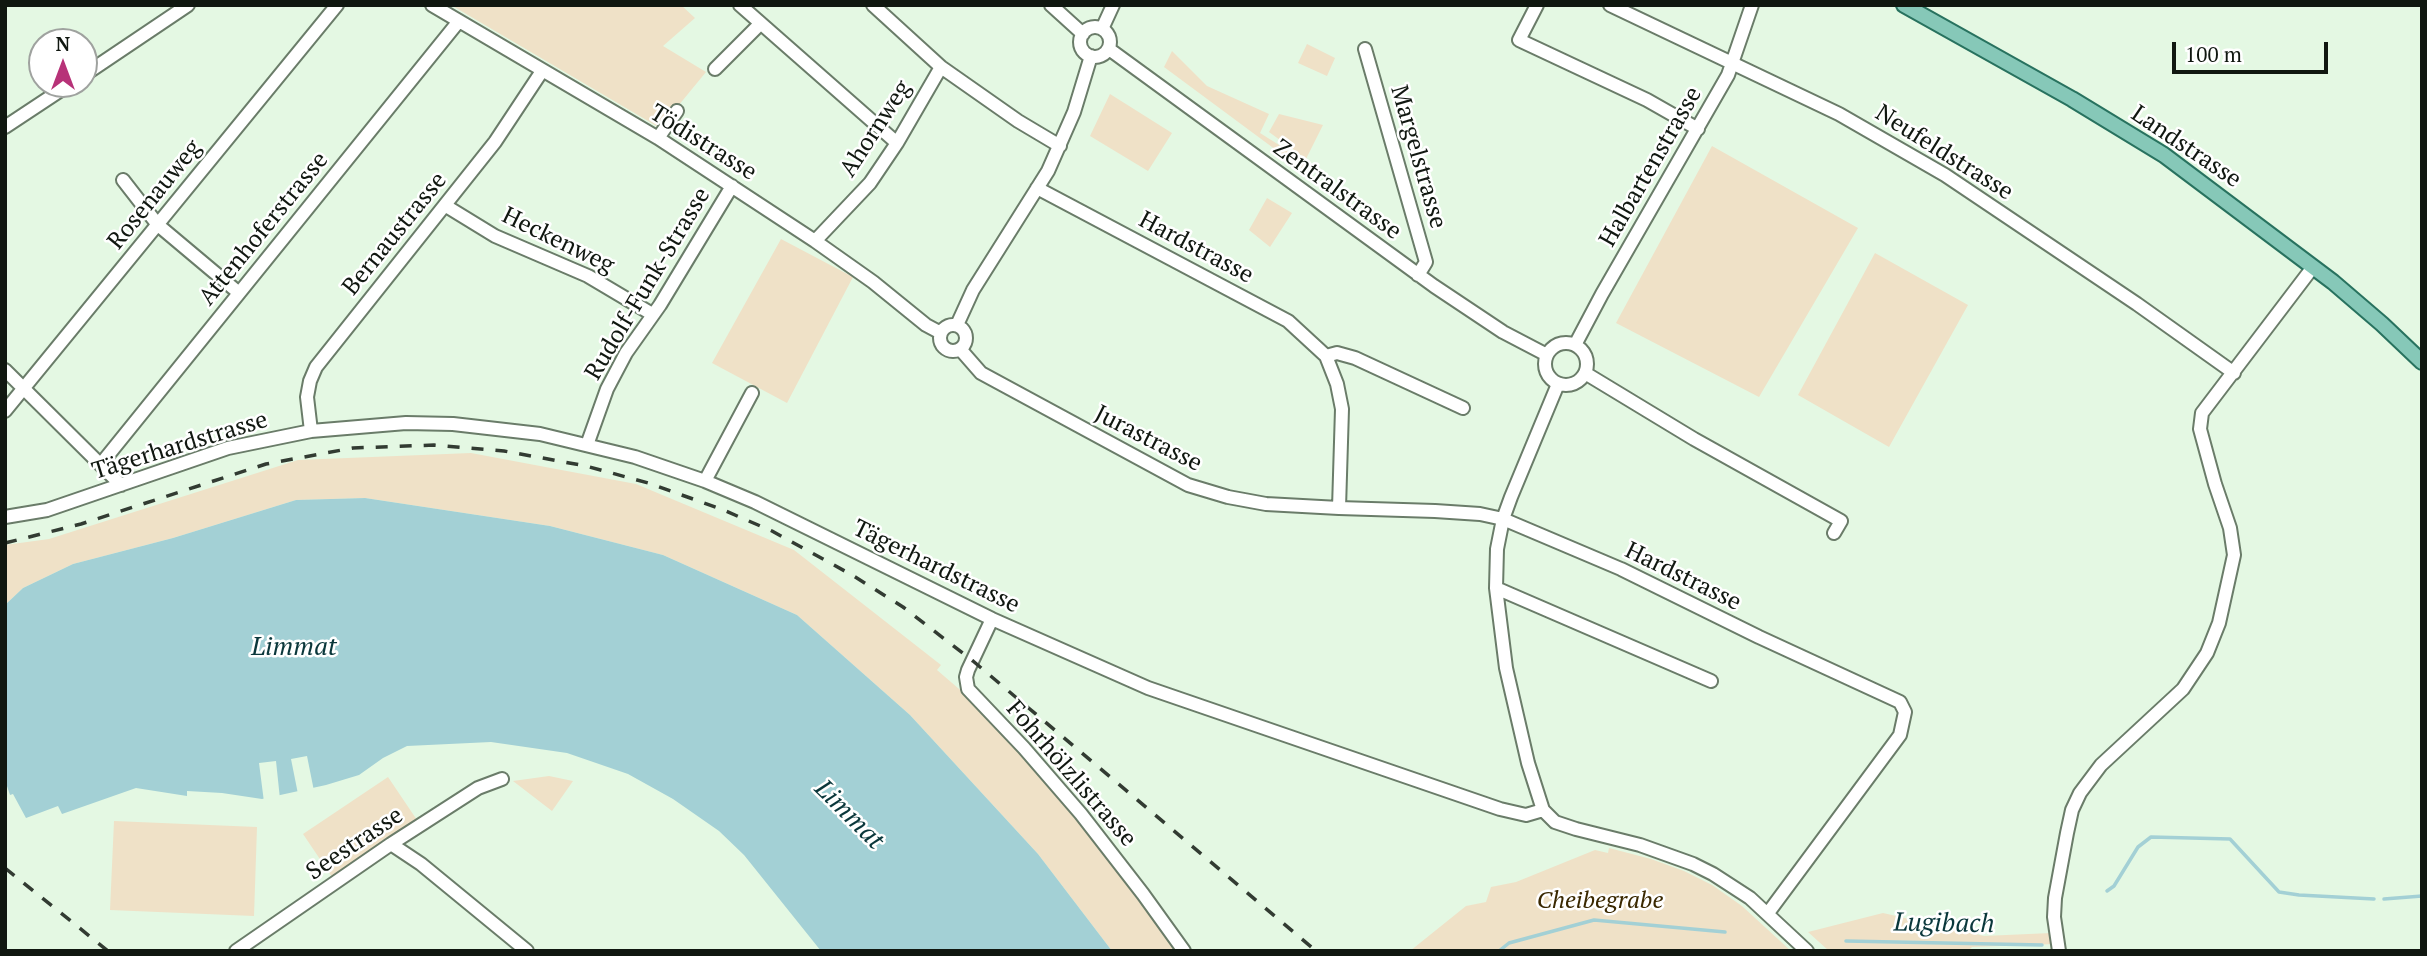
<!DOCTYPE html>
<meta charset="utf-8">
<style>
body{margin:0}
#map{position:relative;width:2427px;height:956px;overflow:hidden;background:#e4f8e3;font-family:"PT Serif",serif}
canvas{display:block}
.frame{position:absolute;inset:0;border:7px solid #101710;pointer-events:none}
.north{position:absolute;left:28px;top:28px;width:70px;height:70px;box-sizing:border-box;background:#fff;border:2px solid #9fa29f;border-radius:50%;rotate:0deg;font-size:19px;font-weight:700;line-height:28px;text-align:center;color:#101710}
.north::after{content:'';display:block;margin:auto;width:24px;height:32px;background:#b73278;clip-path:polygon(50% 0,100% 100%,50% 72%,0 100%)}
.scale{position:absolute;left:2172px;top:42px;width:156px;height:32px;box-sizing:border-box;border:4px solid #101710;border-top:0;padding-left:9px;font-size:21px;line-height:24px;white-space:nowrap;color:#101710;-webkit-text-stroke:5px #fff;paint-order:stroke}
</style>
<div id="map">
<canvas width="2427" height="956"></canvas>
<div class="frame"></div>
<div class="north">N</div>
<div class="scale">100 m</div>
</div>
<script>
const ctx = document.querySelector('canvas').getContext('2d');
ctx.lineJoin = 'round';
function fill(path, color) { ctx.fillStyle = color; ctx.fill(path, 'evenodd'); }
const shape = rows => new Path2D(rows.map(r => 'M' + r).join(''));
function trace(path, color, width, dash) { ctx.strokeStyle = color; ctx.lineWidth = width; ctx.lineCap = dash ? 'butt' : 'round'; ctx.setLineDash(dash || []); ctx.stroke(path); }
function drawText(font, color, halo, rows, align = 'center') {
  ctx.font = font + ' "PT Serif",serif'; ctx.lineWidth = 5; ctx.setLineDash([]); ctx.textBaseline = 'middle'; ctx.strokeStyle = halo; ctx.fillStyle = color; for (const [text, x, y, turn = 0] of rows) {
    ctx.save(); ctx.translate(x, y); ctx.rotate((+turn || 0) * Math.PI / 180); ctx.textAlign = isNaN(turn) ? turn : align; if (halo) ctx.strokeText(text, 0, 0); ctx.fillText(text, 0, 0); ctx.restore();
  }
}
fill(shape([
 [451,5,681,5,695,18,663,46,706,72,660,128],
 [1307,44,1335,58,1327,76,1298,63],
 [1172,51,1207,86,1269,114,1260,133,1306,162,1303,170,1164,67],
 [1110,94,1172,133,1148,171,1090,136],
 [1279,114,1323,125,1306,159,1269,132],
 [1712,146,1858,228,1759,397,1616,323],
 [1267,198,1292,213,1270,247,1249,230],
 [781,239,853,277,787,403,712,363],
 [1875,253,1968,305,1889,447,1798,395],
 [471,453,636,484,794,550,941,665,937,670,973,701,1058,794,1180,951,1112,951,1038,854,910,715,797,615,663,555,550,526,365,498,296,500,173,538,73,564,23,588,5,605,5,545,49,539,298,460],
 [549,776,573,781,552,811,513,781],
 [388,777,417,820,332,877,303,834],
 [114,821,257,827,254,916,110,910],
 [1609,848,1651,859,1684,871,1712,885,1742,906,1791,951,1410,951,1466,906,1486,902,1491,887,1516,882,1595,850,1608,853],
 [1883,913,1984,936,2051,933,2055,944,1972,947,1968,951,1829,951,1808,932]
]), '#efe1c7');
fill(shape([
 [365,498,550,526,663,555,797,615,910,715,1038,854,1112,951,821,951,744,855,719,831,673,799,628,774,567,753,491,742,407,746,383,758,359,775,326,785,262,799,222,793,187,791,187,796,136,788,62,814,58,806,26,818,13,794,10,795,5,780,5,605,23,588,73,564,173,538,296,500]
]), '#a3d0d5');
fill(shape([
 [307,756,314,791,298,794,291,759],
 [276,761,280,799,264,802,259,763]
]), '#e4f8e3');
trace(shape([
 [2107,891,2114,886,2138,847,2151,837,2230,839,2279,892,2299,895,2374,899],
 [2384,899,2422,896],
 [1846,941,2042,945],
 [1499,951,1509,943,1594,920,1725,932]
]), '#a3d0d5', 3.5);
const minor = shape([
 [432,5,658,138,815,241,873,282,926,325,941,333],
 [740,5,897,143],
 [873,5,941,67,1018,121,1060,146],
 [1051,5,1083,34],
 [1537,5,1519,40,1647,100,1698,129],
 [1610,5,1839,114,1945,175,2137,304,2234,373],
 '1080 42a15 15 0 1 1 30 0a15 15 0 1 1-30 0Z',
 [1102,29,1113,5],
 [1109,49,1434,286,1503,332,1547,355],
 [1365,49,1424,255,1426,262,1418,275],
 [715,69,760,24],
 [84,75,188,5],
 [5,127,70,84],
 [658,138,677,111],
 [123,180,158,225,239,293],
 [1037,188,1288,321,1326,356,1337,384,1342,409,1339,508,1435,511,1480,514,1503,519,1621,569,1759,637,1900,702,1905,712,1900,735,1768,913],
 [446,206,495,236,588,276,652,314],
 [815,241,870,183,897,143,941,67],
 '940 338a13 13 0 1 1 26 0a13 13 0 1 1-26 0Z',
 [957,325,973,290,1048,171,1074,112,1091,56],
 '1545 364a21 21 0 1 1 42 0a21 21 0 1 1-42 0Z',
 [1575,345,1602,294,1728,75,1752,5],
 [960,349,981,373,1188,485,1228,497,1266,504,1339,508],
 [1326,356,1337,353,1355,358,1463,408],
 [5,370,121,485],
 [1585,373,1694,439,1841,521,1834,533],
 [1558,384,1511,497,1503,519,1497,549,1496,588,1506,668,1528,763,1543,810,1555,822,1576,829,1640,845,1693,864,1713,874,1750,898,1807,951],
 [5,411,337,5],
 [311,431,307,397,310,381,316,367,495,142,542,71],
 [587,445,607,389,626,353,660,305,732,186],
 [101,464,459,21],
 [705,481,752,393],
 [5,517,47,510,228,448,311,431,406,423,453,424,540,434,635,457,705,481,755,502,992,619,1148,688,1500,809,1526,815,1543,810],
 [1496,588,1711,681],
 [992,619,968,670,966,677,968,689,1024,748,1081,814,1143,894,1184,951],
 [391,844,421,864,527,951],
 [236,951,391,844,478,788,502,779],
 [2059,951,2054,917,2055,898,2067,833,2072,810,2080,793,2101,765,2183,689,2207,653,2219,623,2234,555,2230,528,2215,484,2200,429,2202,413,2313,267]
]);
const major = shape([
 [1904,5,2072,99,2164,155,2333,282,2382,324,2422,362]
]);
trace(minor, '#6a7c69', 16);
trace(major, '#28725f', 18);
trace(minor, '#fff', 12);
trace(major, '#86c8b8', 14);
trace(shape([
 [5,543,81,524,266,464,353,448,434,445,504,451,586,466,648,483,721,509,772,531,852,575,903,607,973,661,1316,951],
 [5,868,108,951]
]), '#323b32', 3.5, [12, 12]);
drawText('24px', '#101710', '#fff', [
 ["Ahornweg",876,129,-57],
 ["Tödistrasse",703,143,32],
 ["Landstrasse",2186,147,34],
 ["Neufeldstrasse",1944,153,32],
 ["Margelstrasse",1418,157,74],
 ["Halbartenstrasse",1651,167,-60],
 ["Zentralstrasse",1337,190,36],
 ["Rosenauweg",155,195,-51],
 ["Attenhoferstrasse",264,229,-51],
 ["Bernaustrasse",395,234,-51],
 ["Heckenweg",558,241,26],
 ["Hardstrasse",1196,248,28],
 ["Rudolf-Funk-Strasse",648,284,-59],
 ["Jurastrasse",1148,439,27],
 ["Tägerhardstrasse",180,446,-17],
 ["Tägerhardstrasse",936,567,26],
 ["Hardstrasse",1683,577,26],
 ["Fohrhölzlistrasse",1071,774,49],
 ["Seestrasse",355,844,-34]
]);
drawText('italic 24px', '#3a2800', '#fff', [
 ["Cheibegrabe",1600,901]
]);
drawText('italic 26px', '#0a373b', '#fff', [
 ["Limmat",294,648],
 ["Limmat",849,815,45],
 ["Lugibach",1944,924,1]
]);
</script>
